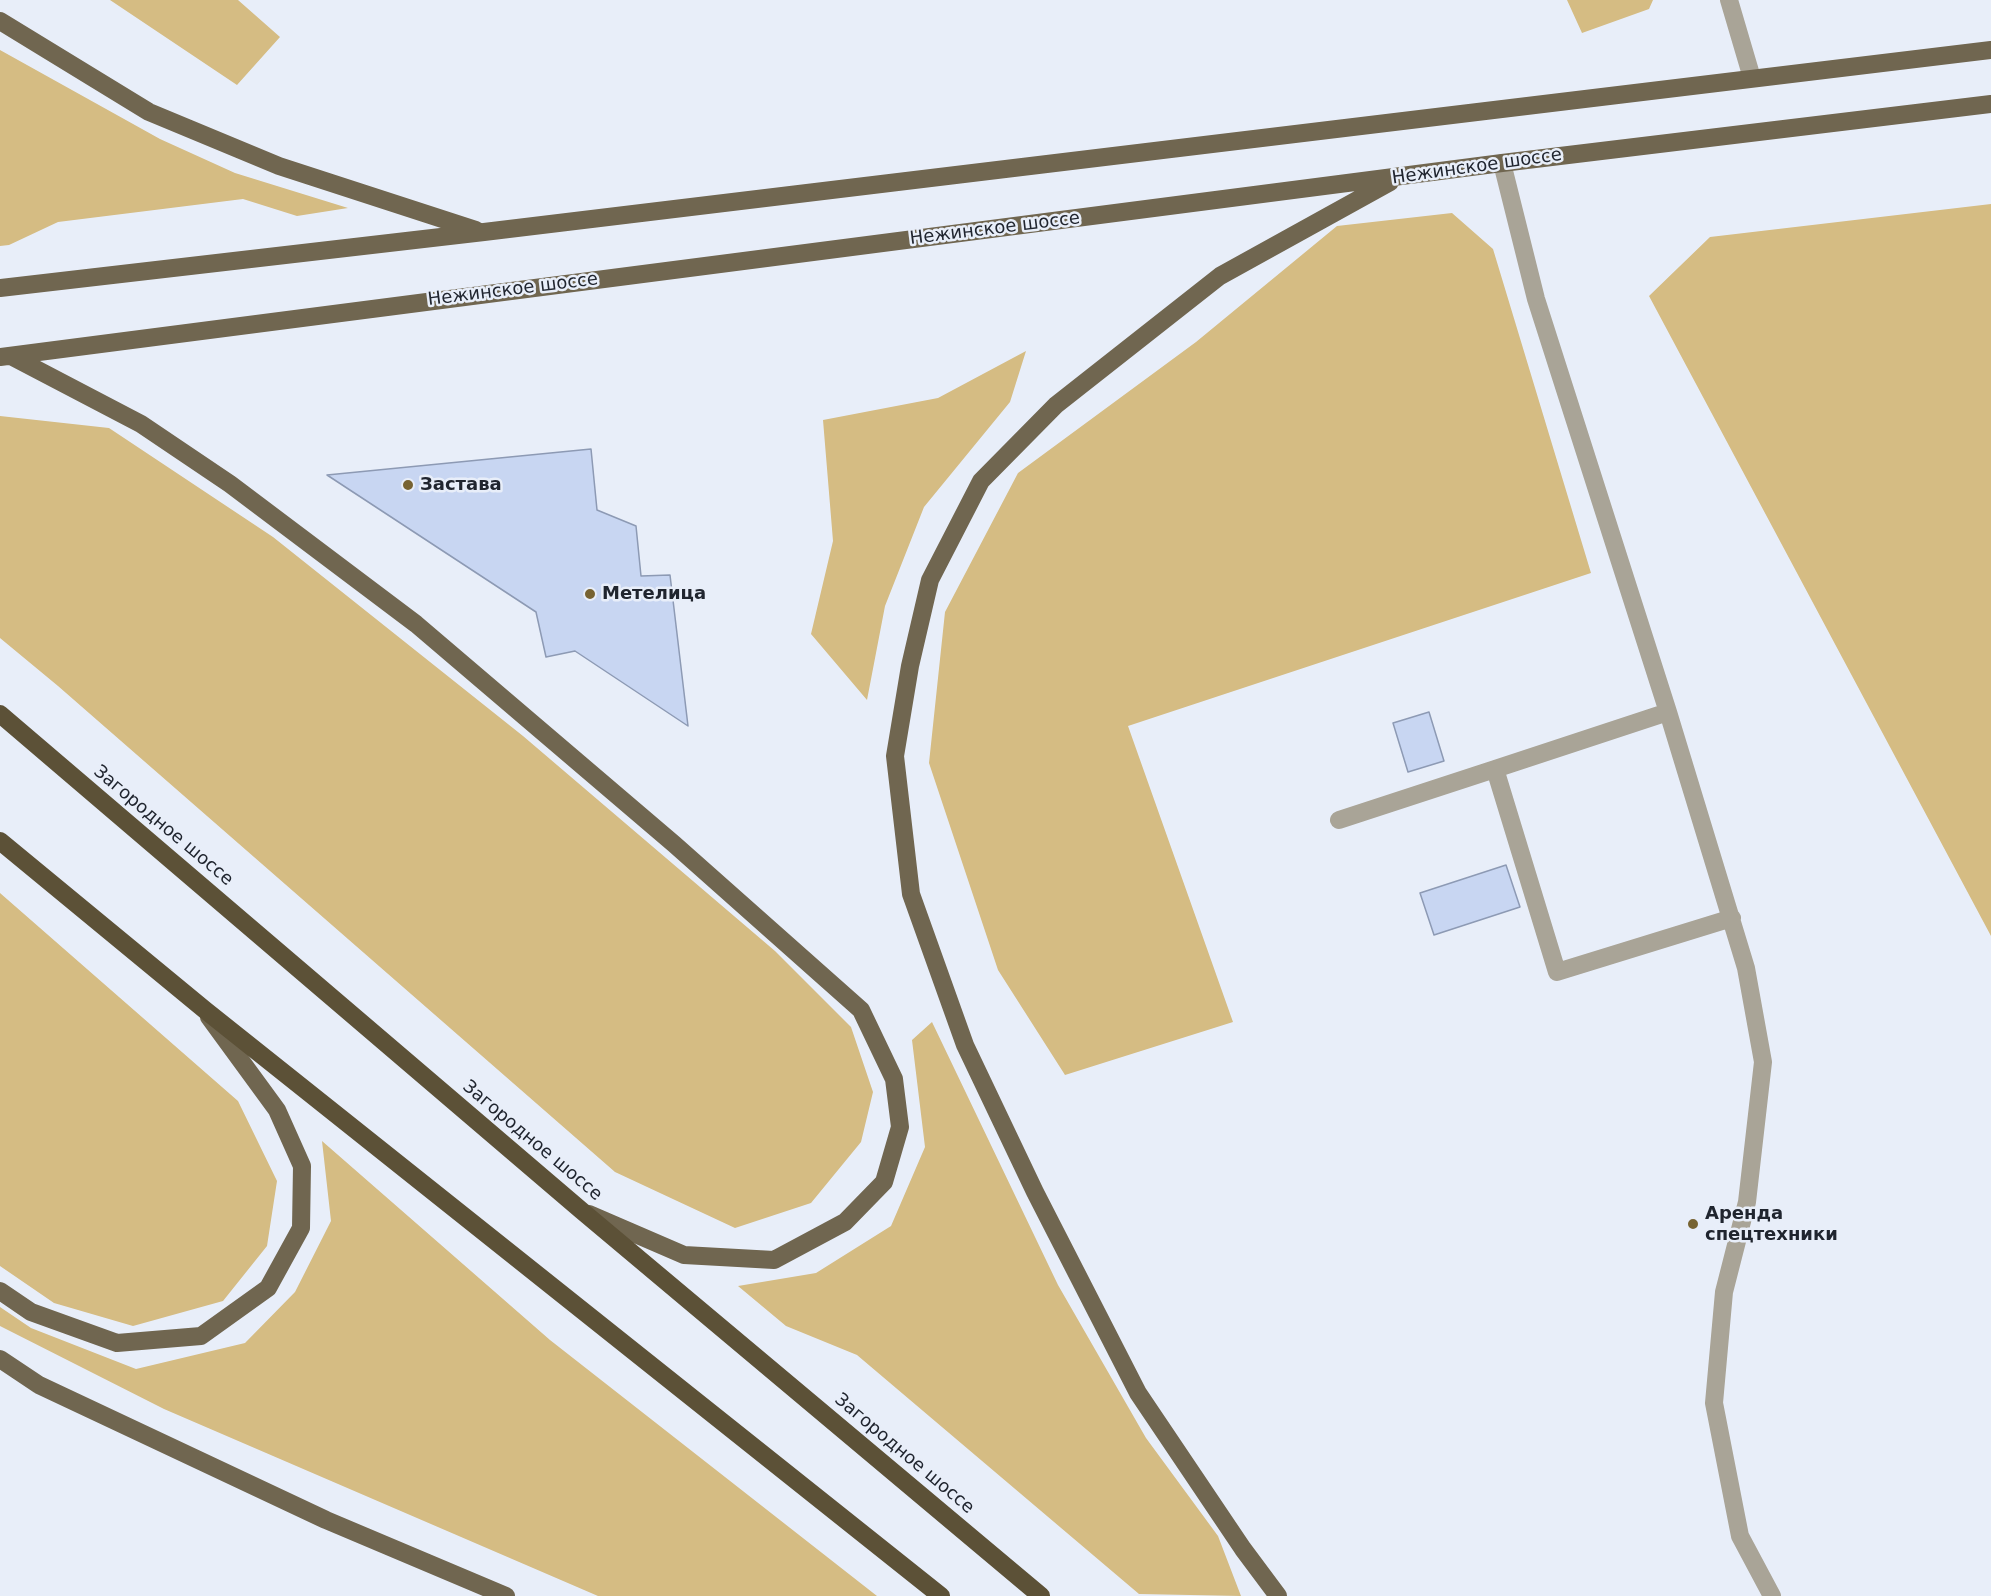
<!DOCTYPE html>
<meta charset="utf-8">
<style>
body{margin:0}
canvas{display:block;background:#e8eef9}
</style>
<canvas width="1991" height="1596"></canvas>
<script>
const ctx = document.querySelector('canvas').getContext('2d');
ctx.lineJoin = 'round';
function fill(path, color) { ctx.fillStyle = color; ctx.fill(path, 'evenodd'); }
const shape = rows => new Path2D(rows.map(r => 'M' + r).join(''));
function trace(path, color, width, dash) { ctx.strokeStyle = color; ctx.lineWidth = width; ctx.lineCap = dash ? 'butt' : 'round'; ctx.setLineDash(dash || []); ctx.stroke(path); }
function drawText(font, color, halo, rows, align = 'center') {
  ctx.font = font + ' "DejaVu Sans",sans-serif'; ctx.lineWidth = 5; ctx.setLineDash([]); ctx.textBaseline = 'middle'; ctx.strokeStyle = halo; ctx.fillStyle = color; for (const [text, x, y, turn = 0] of rows) {
    ctx.save(); ctx.translate(x, y); ctx.rotate((+turn || 0) * Math.PI / 180); ctx.textAlign = isNaN(turn) ? turn : align; if (halo) ctx.strokeText(text, 0, 0); ctx.fillText(text, 0, 0); ctx.restore();
  }
}
fill(shape([
 [110,0,238,0,280,37,237,85],
 [1567,0,1653,0,1649,9,1582,33],
 [0,50,160,139,235,173,348,208,297,216,243,199,58,222,9,245,0,246],
 [1991,204,1991,936,1649,296,1710,237],
 [1452,213,1493,249,1591,573,1128,726,1233,1022,1065,1075,998,970,929,763,945,612,1018,473,1196,342,1337,226],
 [1026,351,1010,402,924,507,885,606,867,700,811,634,833,541,823,420,938,398],
 [0,416,109,428,273,537,523,736,775,951,851,1027,873,1092,861,1142,811,1203,735,1228,615,1172,58,686,0,638],
 [0,893,238,1101,277,1181,267,1246,223,1301,133,1326,54,1303,0,1266],
 [932,1022,1058,1285,1146,1438,1218,1536,1241,1596,1139,1594,857,1355,786,1326,738,1286,816,1273,891,1226,925,1147,912,1040],
 [322,1141,550,1340,877,1596,598,1596,164,1409,0,1326,0,1307,31,1328,136,1369,245,1343,295,1292,331,1221]
]), '#d5bc83');
const building = shape([
 [591,449,597,510,636,526,641,576,670,575,688,726,575,651,546,657,536,612,327,475,591,449],
 [1429,712,1444,761,1408,772,1393,723,1429,712],
 [1506,865,1520,907,1434,935,1420,893,1506,865]
]);
fill(building, '#c8d6f2');
trace(building, '#8d9ab4', 1.5);
trace(shape([
 [1502,163,1536,299,1668,712,1746,968,1763,1062,1747,1202,1724,1292,1714,1403,1740,1536,1772,1596],
 [1668,712,1495,769,1557,972,1732,918],
 [1339,820,1495,769]
]), '#a9a497', 18);
trace(shape([
 [1729,0,1752,78]
]), '#a9a497', 18);
trace(shape([
 [0,21,149,112,279,166,476,230],
 [0,288,484,232,1991,50],
 [11,356,141,424,230,484,416,624,674,844,861,1010,894,1079,900,1127,884,1182,845,1222,774,1260,684,1255,589,1214],
 [0,357,1502,163,1991,104],
 [0,1291,31,1312,117,1343,201,1336,268,1288,301,1228,302,1166,277,1110,209,1017],
 [0,1359,39,1385,326,1520,506,1596],
 [1278,1596,1243,1549,1138,1393,1035,1192,965,1045,911,894,895,756,910,666,930,580,981,481,1056,405,1220,276,1390,182]
]), '#706650', 18);
trace(shape([
 [0,714,582,1211,1041,1596],
 [0,841,205,1010,941,1596]
]), '#5c5137', 18);
for (const [x, y, r, color] of [
 [408,485,6,"#776332"],
 [590,594,6,"#776332"],
 [1693,1224,6,"#776332"]
]) { const dot = new Path2D(); dot.arc(x, y, r, 0, 2 * Math.PI); ctx.fillStyle = color; ctx.fill(dot); trace(dot, '#e8eef9', 2); }
drawText('18px', '#20252f', '#e8eef9', [
 ["Нежинское шоссе",1477,167,-8],
 ["Нежинское шоссе",995,229,-7],
 ["Нежинское шоссе",513,290,-7],
 ["Загородное шоссе",163,826,40],
 ["Загородное шоссе",532,1141,40],
 ["Загородное шоссе",904,1454,40]
]);
drawText('bold 18px', '#20252f', '#e8eef9', [
 ["Застава",420,485],
 ["Метелица",602,594],
 ["Аренда",1705,1214],
 ["спецтехники",1705,1235]
], 'left');
</script>
